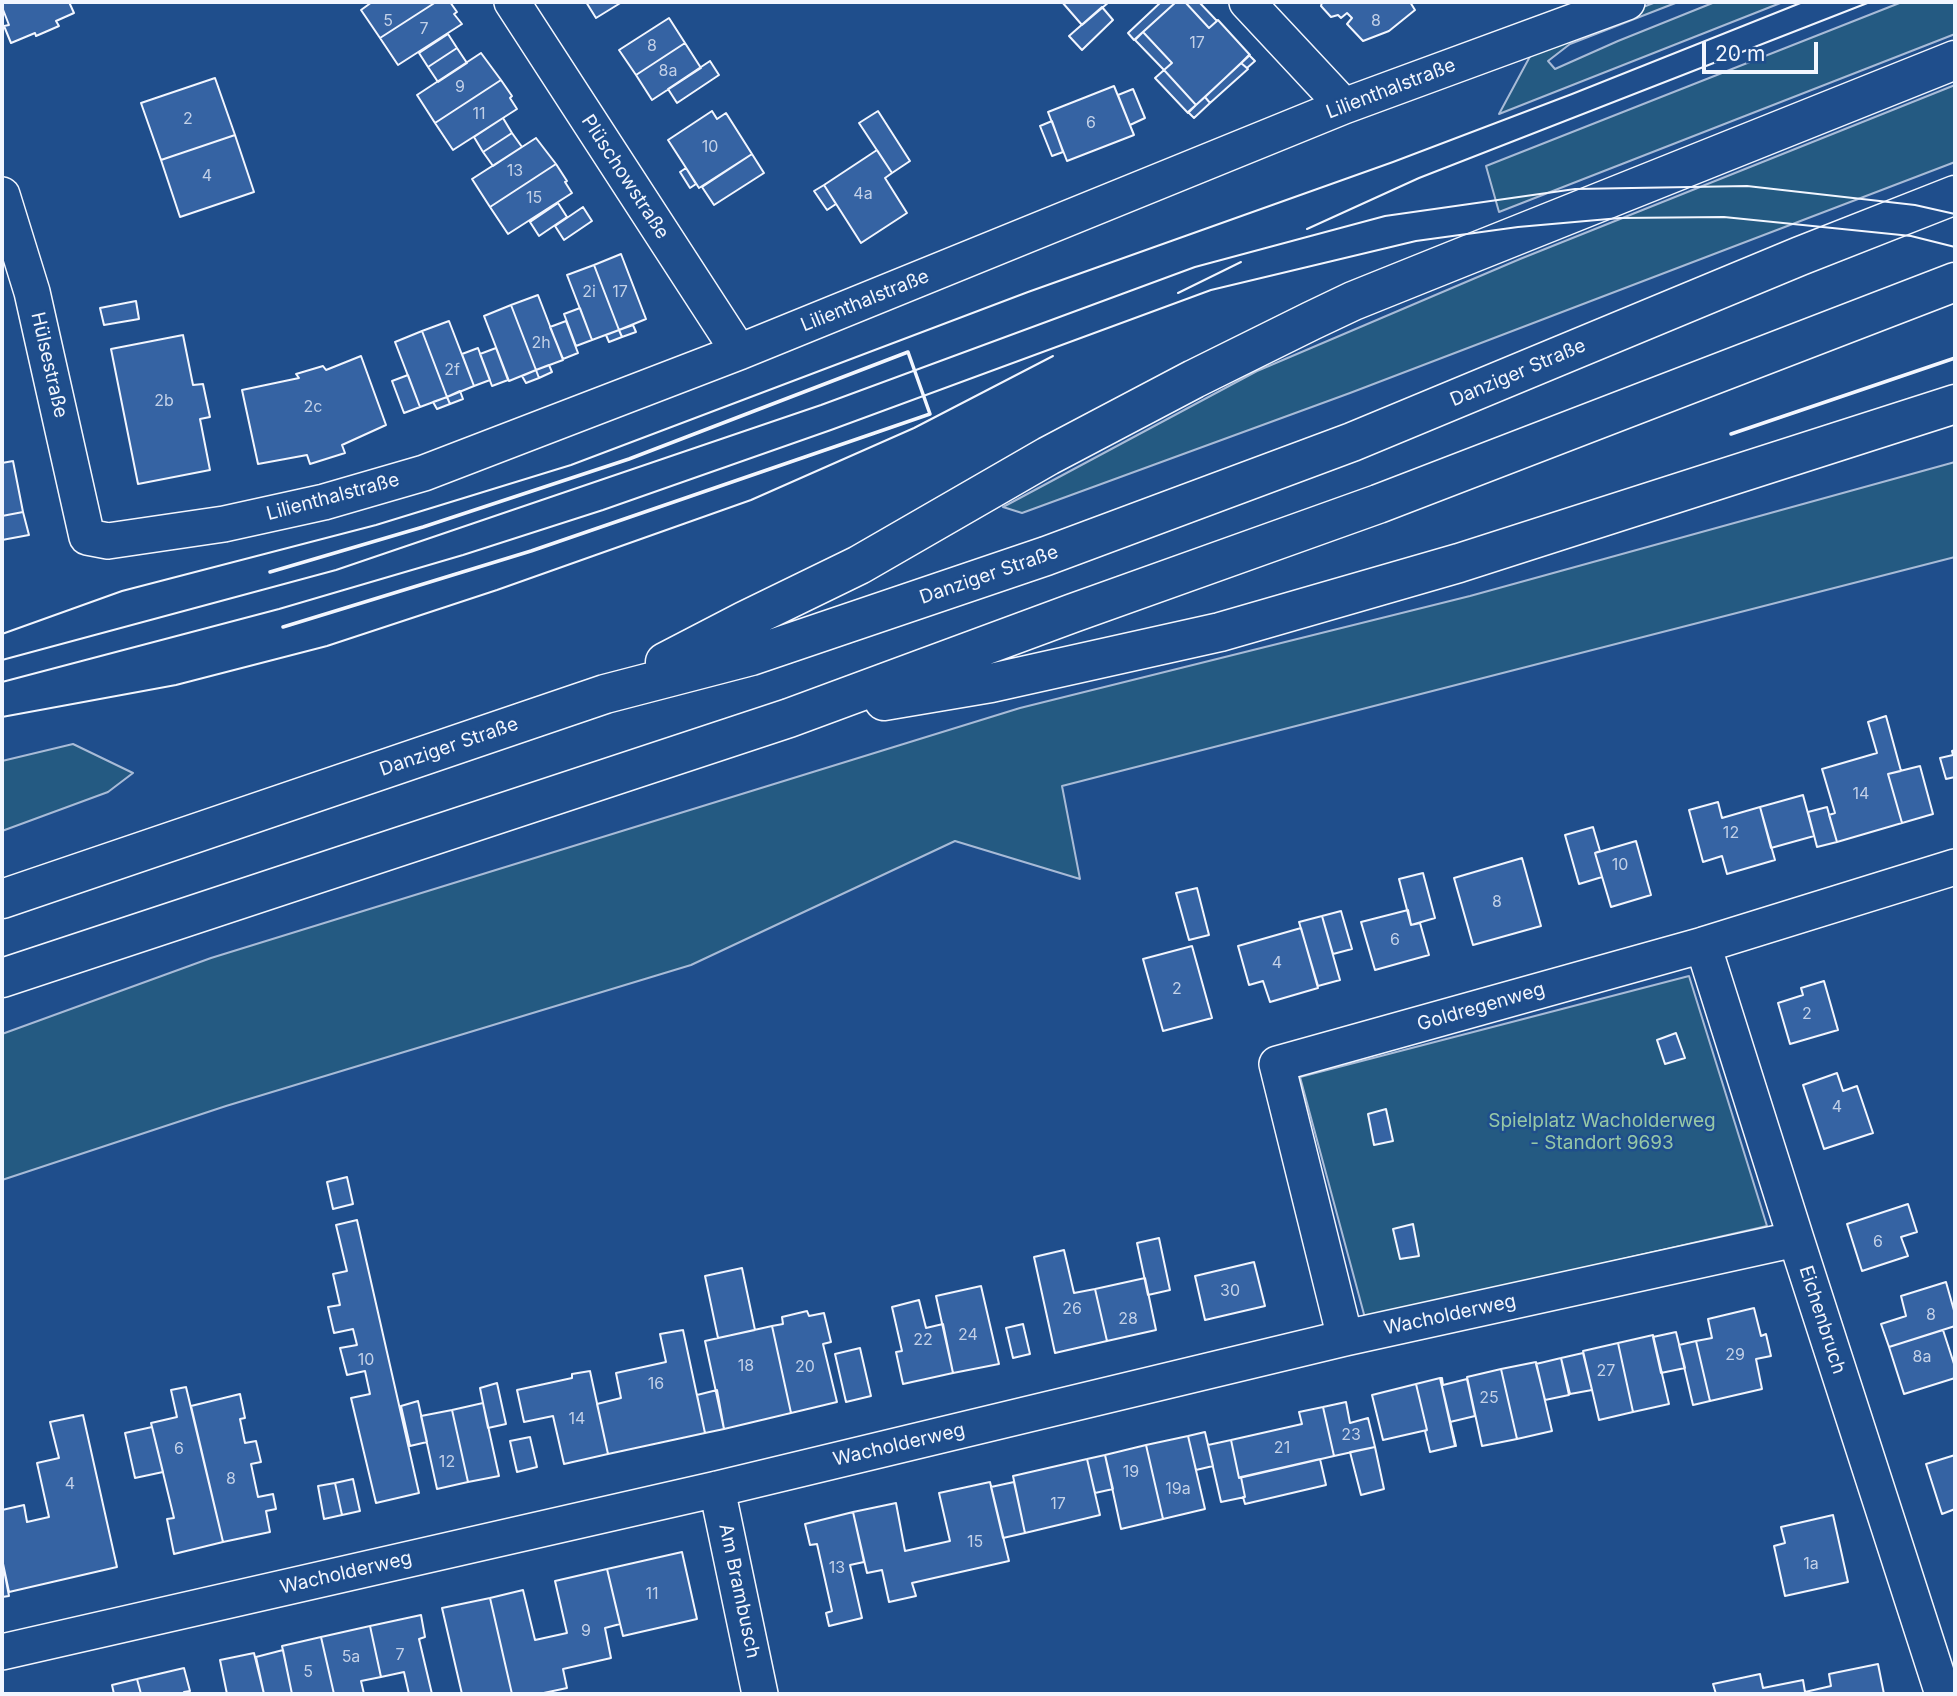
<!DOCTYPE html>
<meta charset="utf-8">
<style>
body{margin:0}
#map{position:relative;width:1957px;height:1696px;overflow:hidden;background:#1f4e8c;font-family:Inter,sans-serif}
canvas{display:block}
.frame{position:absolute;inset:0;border:4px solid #f2f6ff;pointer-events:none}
.scale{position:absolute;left:1702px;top:42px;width:116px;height:32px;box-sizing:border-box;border:4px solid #f2f6ff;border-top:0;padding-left:9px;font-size:21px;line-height:24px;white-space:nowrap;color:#f2f6ff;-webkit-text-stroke:5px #1f4e8c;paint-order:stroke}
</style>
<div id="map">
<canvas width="1957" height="1696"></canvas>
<div class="frame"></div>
<div class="scale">20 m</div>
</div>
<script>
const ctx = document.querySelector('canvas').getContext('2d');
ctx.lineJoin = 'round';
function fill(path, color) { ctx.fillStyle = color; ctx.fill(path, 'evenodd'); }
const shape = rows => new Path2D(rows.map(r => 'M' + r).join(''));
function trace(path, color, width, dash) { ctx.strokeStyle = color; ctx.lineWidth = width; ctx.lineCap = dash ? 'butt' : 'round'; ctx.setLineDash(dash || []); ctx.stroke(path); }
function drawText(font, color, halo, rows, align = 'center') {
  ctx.font = font + ' Inter,sans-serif'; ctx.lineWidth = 5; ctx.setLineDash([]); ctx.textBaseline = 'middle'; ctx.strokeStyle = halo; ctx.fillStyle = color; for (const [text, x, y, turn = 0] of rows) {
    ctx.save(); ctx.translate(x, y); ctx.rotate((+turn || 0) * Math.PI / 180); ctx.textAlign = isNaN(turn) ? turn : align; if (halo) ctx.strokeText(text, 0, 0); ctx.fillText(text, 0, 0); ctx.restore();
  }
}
const green = shape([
 [1656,2,1678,2,1570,44,1548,61,1555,69,1618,41,1715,2,1783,2,1499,114,1534,49,1656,2],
 [1902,2,1955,2,1955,34,1499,212,1486,166,1902,2],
 [1955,85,1955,162,1350,393,1022,513,1003,507,1257,371,1520,259,1955,85],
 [1955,462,1955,557,1062,786,1080,879,955,841,691,965,226,1106,2,1180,2,1034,211,958,1020,708,1470,596,1955,462],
 [73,744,133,773,108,792,2,831,2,761,73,744],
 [1689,976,1767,1226,1365,1318,1300,1077,1689,976]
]);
fill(green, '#245a82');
trace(green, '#a8bbd7', 2);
const building = shape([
 [2,2,69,2,74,13,56,21,59,26,36,36,35,33,11,43,4,26,9,25,2,7,2,2],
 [372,2,436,2,380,38,361,10,372,2],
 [436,2,450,2,457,12,454,14,462,24,398,65,380,38,436,2],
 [586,2,622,2,596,18,586,2],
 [1062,2,1109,2,1082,25,1062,2],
 [1161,2,1176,2,1134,40,1128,33,1161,2],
 [1176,2,1185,2,1209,28,1218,20,1250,55,1196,105,1164,70,1172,63,1143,32,1176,2],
 [1185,2,1199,2,1217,21,1209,28,1185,2],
 [1322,2,1410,2,1415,10,1389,31,1363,41,1347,24,1352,18,1347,13,1341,18,1338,15,1331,17,1321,6,1322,2],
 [1102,7,1113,20,1082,50,1069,36,1102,7],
 [669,18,685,43,636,75,619,50,669,18],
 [1143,32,1172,63,1164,70,1135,40,1143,32],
 [448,34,457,48,428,67,419,53,448,34],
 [685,43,701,68,652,100,636,75,685,43],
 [457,48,467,63,438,82,428,67,457,48],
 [481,53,501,80,435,123,417,95,481,53],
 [1249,55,1255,61,1247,68,1241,63,1249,55],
 [710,61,719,75,677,103,668,89,710,61],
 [1241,63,1248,69,1210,103,1205,97,1241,63],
 [1164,70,1196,105,1188,113,1155,78,1164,70],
 [215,78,235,135,161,160,141,103,215,78],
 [501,80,512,96,510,98,517,109,453,150,435,123,501,80],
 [1114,86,1134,135,1067,161,1048,112,1114,86],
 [1133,89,1145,118,1130,125,1118,95,1133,89],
 [1205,97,1210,103,1194,118,1188,112,1205,97],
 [712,111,717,119,726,113,752,154,699,188,668,140,712,111],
 [878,111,910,161,892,173,859,123,878,111],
 [503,118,512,133,483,152,474,137,503,118],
 [1052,121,1063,152,1052,156,1040,126,1052,121],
 [512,133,522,147,493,166,483,152,512,133],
 [235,135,254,192,180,217,161,160,235,135],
 [536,138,556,164,490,207,472,179,536,138],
 [877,150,892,173,885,178,907,213,861,243,824,185,877,150],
 [752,154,764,173,714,205,702,187,752,154],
 [556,164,567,181,565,182,572,193,508,234,490,207,556,164],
 [686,168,696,184,690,188,680,172,686,168],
 [824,185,836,204,827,210,814,191,824,185],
 [558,203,567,217,539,236,530,222,558,203],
 [583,207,592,221,564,240,555,226,583,207],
 [621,254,646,319,619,330,594,265,621,254],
 [594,265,619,330,592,340,567,275,594,265],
 [538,295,563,360,536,370,511,305,538,295],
 [136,301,139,319,104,325,100,308,136,301],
 [511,305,536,370,509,381,484,316,511,305],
 [580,308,592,340,576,346,564,314,580,308],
 [449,321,474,386,447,397,422,331,449,321],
 [566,321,578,353,563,359,550,327,566,321],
 [633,325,636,332,622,337,619,330,633,325],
 [619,330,622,337,609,342,606,335,619,330],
 [422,331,447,397,420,407,395,342,422,331],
 [183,335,193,385,203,384,210,417,200,419,210,470,138,484,111,349,183,335],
 [478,348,490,380,474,386,462,354,478,348],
 [496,348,508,380,492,386,480,354,496,348],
 [361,356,386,425,342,445,345,453,310,464,307,455,258,464,242,390,299,378,296,374,323,366,326,370,361,356],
 [549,365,552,372,539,378,536,370,549,365],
 [536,370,539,378,526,383,522,376,536,370],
 [408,375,420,407,404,413,392,381,408,375],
 [460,391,463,399,450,404,447,397,460,391],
 [447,397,450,404,437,409,433,402,447,397],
 [13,461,23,512,2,516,2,463,13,461],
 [23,512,29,535,2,540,2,516,23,512],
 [1886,716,1901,771,1888,774,1902,823,1837,842,1829,815,1835,813,1822,769,1877,753,1868,722,1886,716],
 [1955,750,1955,777,1946,779,1940,758,1953,755,1952,751,1955,750],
 [1920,766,1933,814,1902,823,1888,774,1920,766],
 [1803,795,1814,836,1771,848,1760,807,1803,795],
 [1718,802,1722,818,1760,807,1775,860,1727,874,1722,856,1703,862,1689,810,1718,802],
 [1827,807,1837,842,1817,847,1808,812,1827,807],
 [1593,827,1600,851,1595,853,1602,877,1579,884,1565,835,1593,827],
 [1636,841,1651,895,1611,907,1595,853,1636,841],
 [1522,858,1541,926,1473,945,1454,878,1522,858],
 [1423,873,1435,918,1411,925,1399,879,1423,873],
 [1197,888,1209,935,1189,940,1176,893,1197,888],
 [1408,910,1411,925,1420,923,1429,955,1375,970,1361,922,1408,910],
 [1341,911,1352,949,1333,954,1322,916,1341,911],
 [1322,916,1340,980,1318,986,1299,922,1322,916],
 [1301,928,1318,988,1270,1002,1263,981,1249,985,1238,946,1301,928],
 [1192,946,1212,1018,1163,1031,1143,959,1192,946],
 [1824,981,1838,1030,1790,1044,1778,1003,1803,995,1801,988,1824,981],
 [1676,1033,1685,1058,1665,1064,1657,1040,1676,1033],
 [1837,1073,1843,1091,1857,1086,1873,1133,1824,1149,1803,1085,1837,1073],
 [1386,1109,1393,1141,1374,1145,1368,1114,1386,1109],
 [347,1177,353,1204,333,1209,327,1182,347,1177],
 [1908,1204,1917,1232,1901,1237,1908,1256,1862,1271,1847,1224,1908,1204],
 [357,1220,419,1493,376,1503,351,1398,370,1394,365,1371,347,1375,340,1348,357,1345,353,1329,334,1333,328,1307,340,1305,333,1274,347,1271,336,1225,357,1220],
 [1413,1224,1419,1256,1400,1259,1393,1229,1413,1224],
 [1159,1238,1170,1290,1148,1295,1137,1243,1159,1238],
 [1064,1250,1074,1293,1095,1289,1107,1341,1055,1353,1034,1257,1064,1250],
 [1254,1262,1265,1306,1205,1320,1195,1276,1254,1262],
 [742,1268,755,1330,718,1338,705,1276,742,1268],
 [1145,1278,1156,1330,1107,1341,1095,1289,1145,1278],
 [1946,1282,1955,1314,1955,1326,1889,1347,1881,1324,1906,1316,1901,1296,1946,1282],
 [981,1286,999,1364,953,1373,936,1296,981,1286],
 [919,1300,926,1328,943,1324,953,1373,903,1384,896,1352,902,1351,892,1307,919,1300],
 [1754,1308,1761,1336,1766,1334,1771,1356,1756,1359,1762,1389,1710,1401,1696,1341,1712,1338,1708,1319,1754,1308],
 [807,1311,809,1316,824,1313,831,1342,823,1344,837,1402,791,1413,772,1326,783,1324,782,1317,807,1311],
 [1023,1324,1030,1354,1013,1358,1006,1328,1023,1324],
 [772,1326,791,1413,724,1429,705,1341,772,1326],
 [683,1330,705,1433,608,1454,597,1404,621,1398,616,1373,666,1362,660,1334,683,1330],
 [1943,1330,1955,1367,1955,1378,1904,1394,1889,1347,1943,1330],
 [1676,1332,1685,1368,1661,1373,1653,1337,1676,1332],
 [1653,1335,1669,1404,1633,1412,1618,1343,1653,1335],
 [1696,1341,1710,1401,1693,1405,1679,1345,1696,1341],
 [1618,1343,1633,1412,1599,1420,1583,1351,1618,1343],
 [860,1348,871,1396,846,1402,835,1354,860,1348],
 [1583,1353,1592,1390,1570,1394,1561,1358,1583,1353],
 [1561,1358,1569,1395,1545,1400,1536,1364,1561,1358],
 [1536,1362,1552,1431,1517,1439,1501,1369,1536,1362],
 [1501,1369,1517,1439,1482,1446,1467,1377,1501,1369],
 [590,1371,608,1454,564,1464,553,1416,524,1422,517,1390,572,1378,572,1374,590,1371],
 [1440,1378,1455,1446,1430,1452,1425,1431,1427,1430,1416,1384,1440,1378],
 [1440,1378,1442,1378,1443,1385,1467,1379,1475,1416,1450,1422,1456,1446,1440,1378],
 [497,1383,506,1424,488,1428,480,1388,497,1383],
 [1416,1384,1427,1430,1383,1440,1372,1395,1416,1384],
 [186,1387,223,1542,174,1554,167,1519,174,1518,151,1423,177,1417,171,1390,186,1387],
 [717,1390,724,1429,705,1433,697,1395,717,1390],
 [240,1394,245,1418,240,1419,245,1443,256,1441,261,1462,251,1464,258,1497,273,1494,276,1509,266,1511,270,1532,223,1542,191,1406,240,1394],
 [418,1401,427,1442,410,1446,401,1406,418,1401],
 [1346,1402,1350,1423,1368,1418,1375,1447,1334,1456,1323,1407,1346,1402],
 [483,1403,499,1476,468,1482,452,1410,483,1403],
 [1323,1407,1334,1456,1239,1478,1231,1440,1302,1424,1299,1412,1323,1407],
 [452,1410,468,1482,437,1489,421,1416,452,1410],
 [83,1415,117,1567,9,1592,2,1559,2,1510,24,1505,27,1522,49,1517,37,1463,59,1458,50,1422,83,1415],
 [152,1427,163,1472,135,1478,125,1433,152,1427],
 [1205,1432,1213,1466,1196,1470,1188,1436,1205,1432],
 [1188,1436,1205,1509,1163,1519,1146,1445,1188,1436],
 [530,1437,537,1467,517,1472,510,1441,530,1437],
 [1231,1440,1239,1478,1241,1477,1245,1497,1221,1502,1208,1445,1231,1440],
 [1146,1445,1163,1519,1121,1529,1105,1455,1146,1445],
 [1375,1447,1384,1489,1361,1495,1350,1452,1375,1447],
 [1105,1455,1113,1489,1095,1493,1087,1459,1105,1455],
 [1955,1455,1955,1509,1942,1514,1926,1464,1955,1455],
 [1087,1459,1100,1515,1025,1533,1013,1476,1087,1459],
 [1320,1459,1326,1485,1245,1504,1243,1497,1245,1497,1241,1477,1320,1459],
 [353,1479,360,1511,342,1515,335,1483,353,1479],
 [990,1482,1009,1561,912,1583,916,1596,889,1602,882,1570,867,1573,853,1512,896,1503,905,1551,950,1541,939,1493,990,1482],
 [1014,1482,1025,1533,1003,1538,991,1487,1014,1482],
 [335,1483,342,1515,324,1519,318,1486,335,1483],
 [853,1512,864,1562,850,1565,862,1618,829,1626,826,1613,832,1611,817,1544,810,1545,805,1524,853,1512],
 [1833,1515,1848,1582,1785,1596,1774,1546,1785,1543,1781,1527,1833,1515],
 [682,1552,697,1619,623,1636,607,1569,682,1552],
 [2,1559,9,1596,2,1597,2,1559],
 [607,1569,620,1624,605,1628,611,1658,563,1669,567,1688,539,1694,512,1694,490,1598,523,1590,535,1640,567,1633,555,1581,607,1569],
 [490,1598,512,1694,462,1694,442,1608,490,1598],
 [421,1615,425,1637,419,1639,432,1694,409,1694,404,1672,381,1677,370,1626,421,1615],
 [370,1626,381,1677,361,1681,364,1694,334,1694,321,1637,370,1626],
 [321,1637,334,1694,292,1694,282,1646,321,1637],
 [283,1650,292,1694,264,1694,256,1657,283,1650],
 [254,1653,264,1694,227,1694,220,1660,254,1653],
 [1878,1664,1884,1694,1716,1694,1713,1684,1760,1674,1763,1688,1803,1680,1805,1692,1831,1686,1829,1674,1878,1664],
 [184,1668,190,1691,184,1692,184,1694,141,1694,137,1679,184,1668],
 [137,1679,141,1694,114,1694,112,1685,137,1679]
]);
fill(building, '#3563a3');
trace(building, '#f2f6ff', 2);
const street = shape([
 [512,2,739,352],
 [1247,2,1344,106],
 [2,195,32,292,87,537,108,541,224,524,324,502,424,473,739,352,1344,106,1627,2],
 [1703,945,1796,1239,1943,1694],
 [1345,1338,1277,1064,1703,945,1955,867],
 [717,1489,760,1694],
 [2,1652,717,1489,1345,1338,1796,1239]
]);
const highway = shape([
 [665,662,744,621,859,565,1048,456,1194,379,1311,321,1353,301,1455,260,1955,60],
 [884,701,991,683,1220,632,1459,563,1955,404],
 [2,899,605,694,751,656,1046,556,1352,442,1800,256,1955,195],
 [2,978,789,718,1073,613,1378,504,1955,282]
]);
trace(street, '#f2f6ff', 38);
trace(highway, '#f2f6ff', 41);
trace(street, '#1f4e8c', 35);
trace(highway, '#1f4e8c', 38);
trace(shape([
 [1307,229,1419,178,1870,2],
 [1178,293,1241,262],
 [2,634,122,591,376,525,571,465,1028,292,1393,162,1572,94,1803,2],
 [2,660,336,570,821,405,1195,267,1385,216,1575,189,1747,186,1915,205,1955,214],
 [2,682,279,609,463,555,603,510,831,430,1211,290,1416,241,1518,227,1620,218,1724,217,1911,236,1955,247],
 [2,717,176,685,327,646,497,590,751,500,914,428,1053,356]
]), '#f2f6ff', 2);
trace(shape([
 [1731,434,1955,358],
 [270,572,423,527,629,459,908,352,930,414,531,551,283,627]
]), '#f2f6ff', 3.5);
drawText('16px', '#c3d1e8', null, [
 ["5",388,21],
 ["8",1376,21],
 ["7",424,29],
 ["17",1197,43],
 ["8",652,46],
 ["8a",668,71],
 ["9",460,87],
 ["11",479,114],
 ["2",188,119],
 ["6",1091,123],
 ["10",710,147],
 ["13",515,171],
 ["4",207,176],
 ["4a",863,194],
 ["15",534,198],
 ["2i",589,292],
 ["17",620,292],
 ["2h",541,343],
 ["2f",452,370],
 ["2b",164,401],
 ["2c",313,407],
 ["14",1861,794],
 ["12",1731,833],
 ["10",1620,865],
 ["8",1497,902],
 ["6",1395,940],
 ["4",1277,963],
 ["2",1177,989],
 ["2",1807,1014],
 ["4",1837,1107],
 ["6",1878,1242],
 ["30",1230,1291],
 ["26",1072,1309],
 ["8",1931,1315],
 ["28",1128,1319],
 ["24",968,1335],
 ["22",923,1340],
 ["29",1735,1355],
 ["8a",1922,1357],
 ["10",366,1360],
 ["18",746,1366],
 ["20",805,1367],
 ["27",1606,1371],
 ["16",656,1384],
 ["25",1489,1398],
 ["14",577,1419],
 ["23",1351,1435],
 ["21",1282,1448],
 ["6",179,1449],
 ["12",447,1462],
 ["19",1131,1472],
 ["8",231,1479],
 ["4",70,1484],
 ["19a",1178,1489],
 ["17",1058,1504],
 ["15",975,1542],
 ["1a",1811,1564],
 ["13",837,1568],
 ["11",652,1594],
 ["9",586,1631],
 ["7",400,1655],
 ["5a",351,1657],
 ["5",308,1672]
]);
drawText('19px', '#f2f6ff', '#1f4e8c', [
 ["Lilienthalstraße",1391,89,-21],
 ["Plüschowstraße",625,177,57],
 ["Lilienthalstraße",865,301,-22],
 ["Hülsestraße",49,365,77],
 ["Danziger Straße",1518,373,-23],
 ["Lilienthalstraße",333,497,-15],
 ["Danziger Straße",989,575,-19],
 ["Danziger Straße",449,747,-19],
 ["Goldregenweg",1481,1007,-16],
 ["Wacholderweg",1450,1315,-12],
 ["Eichenbruch",1822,1320,72],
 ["Wacholderweg",899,1445,-13],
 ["Wacholderweg",346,1573,-13],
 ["Am Brambusch",739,1591,78]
]);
drawText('19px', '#97c8a6', '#1f4e8c', [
 ["Spielplatz Wacholderweg",1602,1121],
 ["- Standort 9693",1602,1143]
]);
</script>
